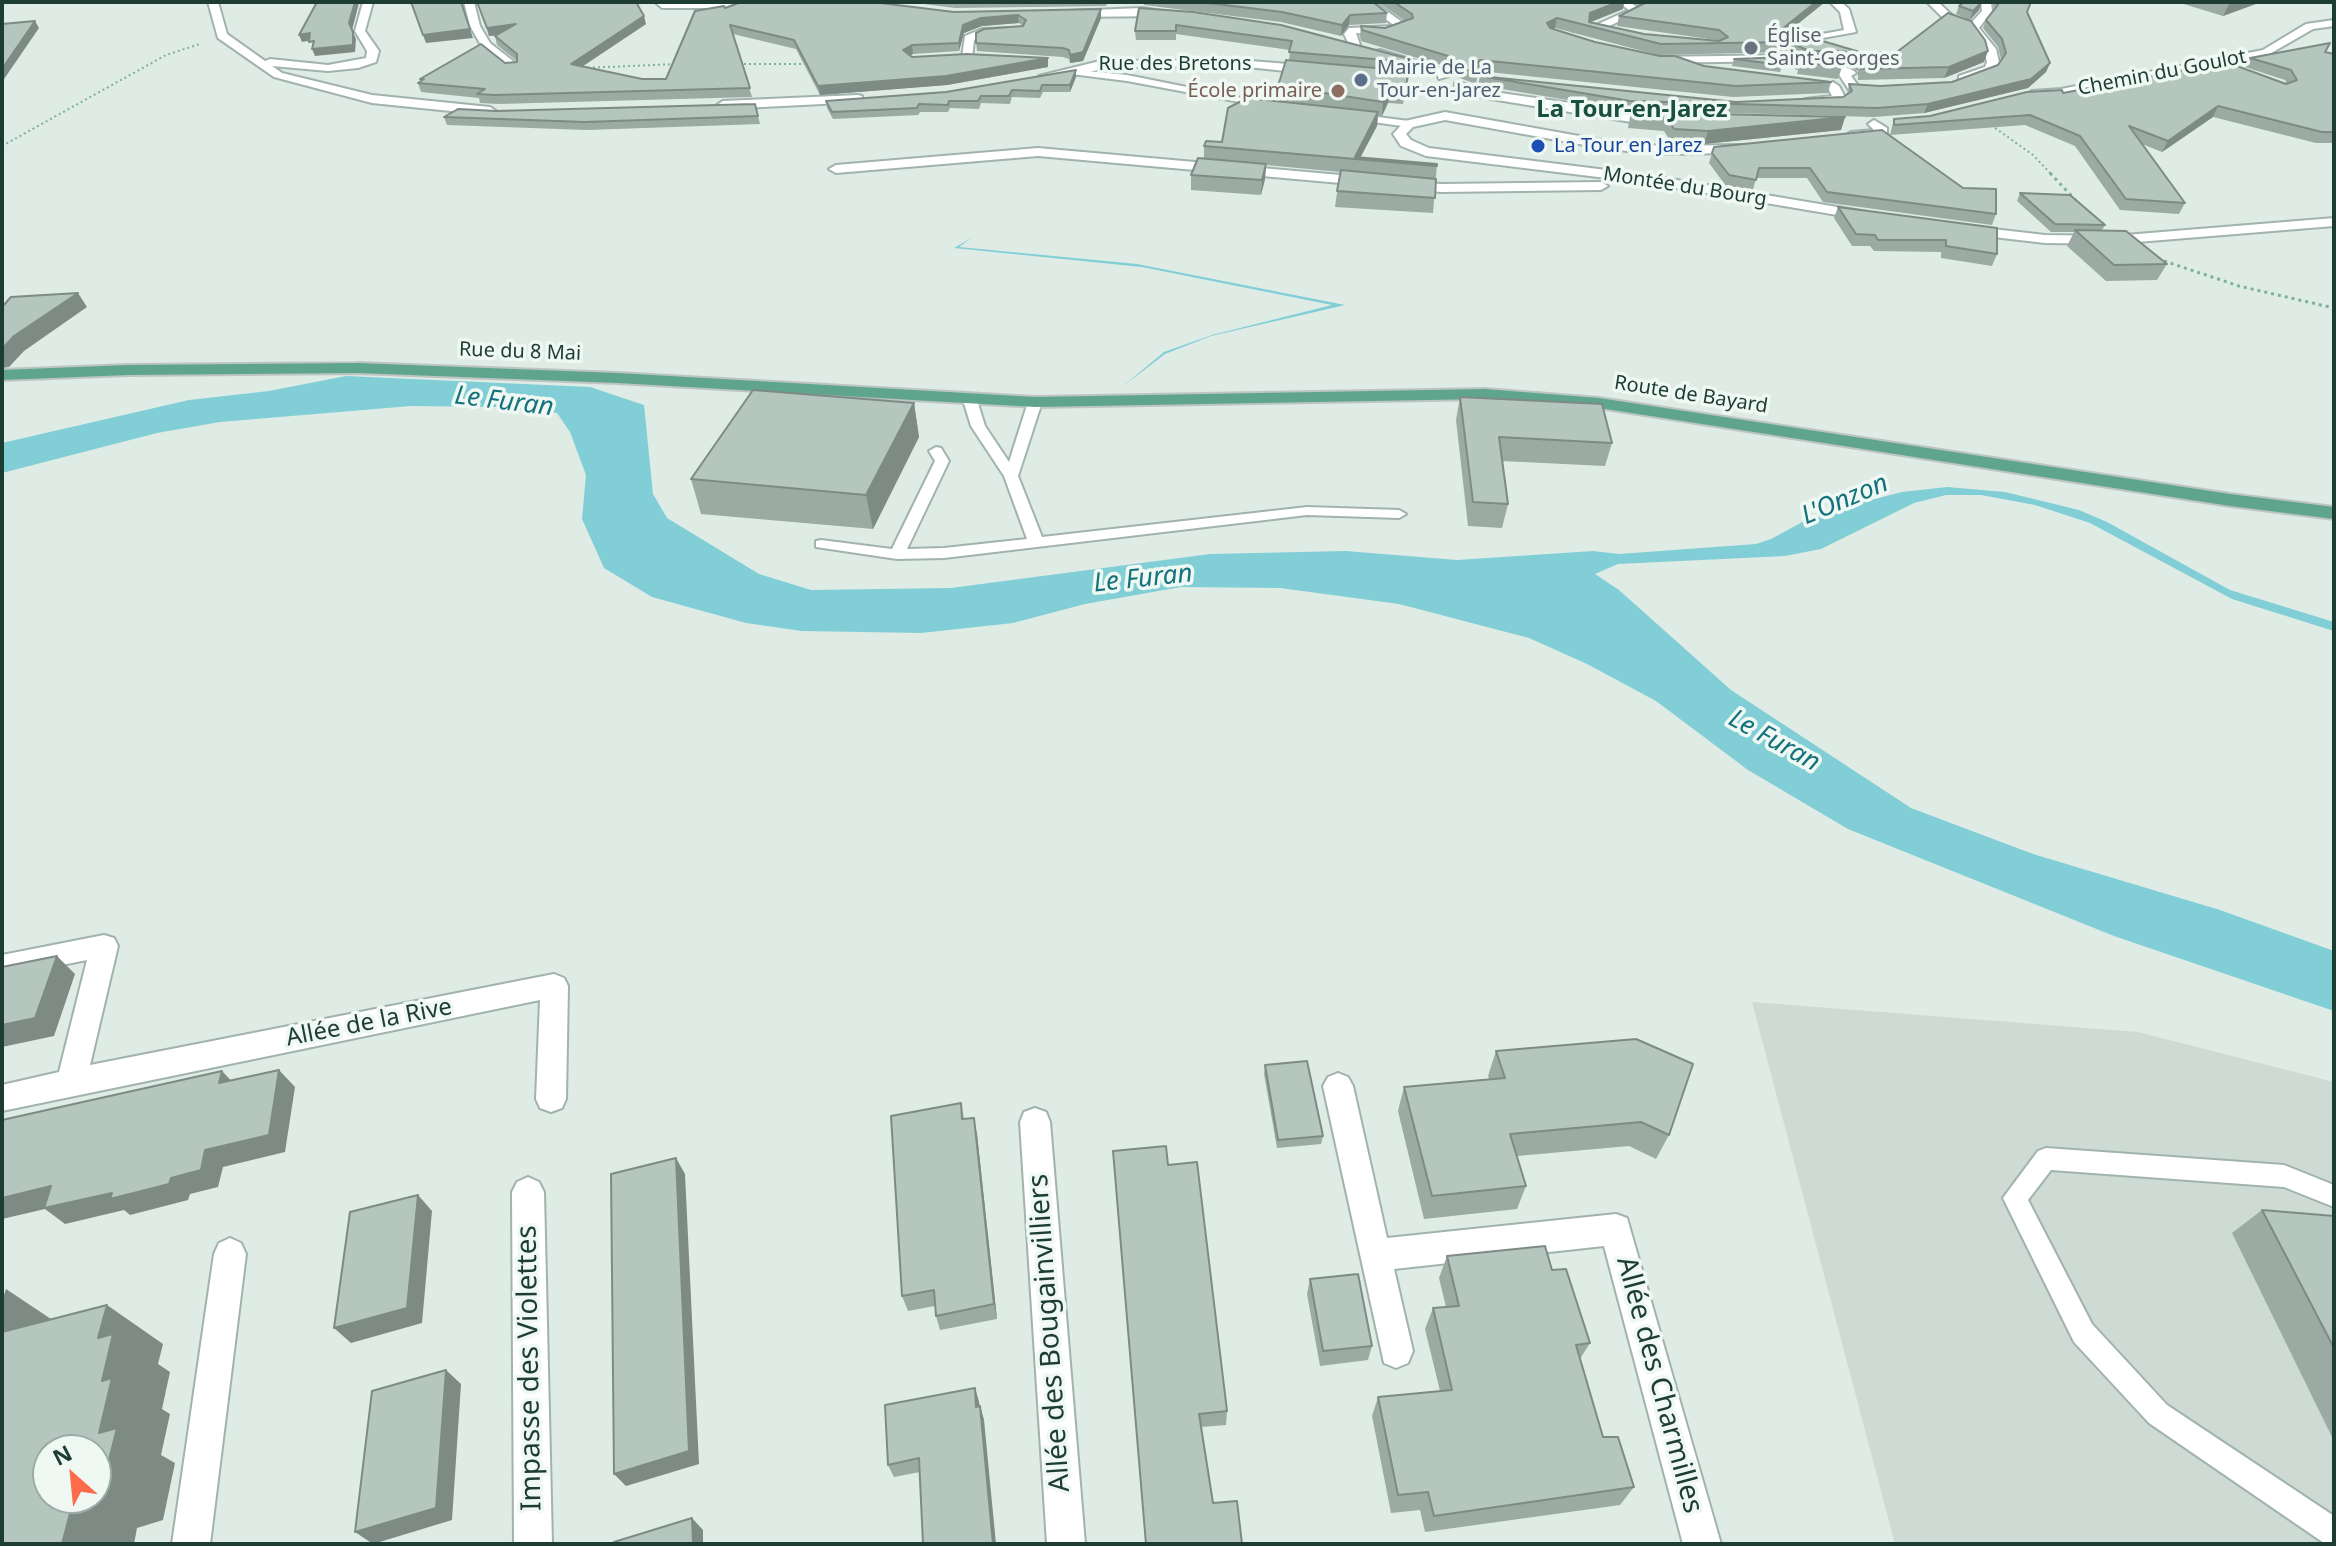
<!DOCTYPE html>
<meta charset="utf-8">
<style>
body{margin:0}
#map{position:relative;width:2336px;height:1546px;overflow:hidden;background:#dfebe5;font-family:"Noto Sans",sans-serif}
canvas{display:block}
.frame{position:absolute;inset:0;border:4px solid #1e3d32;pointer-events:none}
.north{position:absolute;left:32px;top:1434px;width:80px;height:80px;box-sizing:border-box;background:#eff8f3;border:2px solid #9bada6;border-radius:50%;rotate:333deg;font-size:22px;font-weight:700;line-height:32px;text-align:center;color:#1e3d32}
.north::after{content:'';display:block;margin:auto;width:28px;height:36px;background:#fd6b4b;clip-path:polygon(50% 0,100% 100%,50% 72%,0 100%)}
</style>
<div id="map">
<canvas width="2336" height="1546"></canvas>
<div class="frame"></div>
<div class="north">N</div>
</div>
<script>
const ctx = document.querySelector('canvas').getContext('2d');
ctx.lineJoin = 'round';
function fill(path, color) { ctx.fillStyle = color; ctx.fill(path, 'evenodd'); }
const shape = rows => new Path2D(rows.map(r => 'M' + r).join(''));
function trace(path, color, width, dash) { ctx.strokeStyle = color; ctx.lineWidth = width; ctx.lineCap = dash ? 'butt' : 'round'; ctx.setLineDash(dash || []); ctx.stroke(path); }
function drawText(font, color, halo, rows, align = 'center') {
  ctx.font = font + ' "Noto Sans",sans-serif'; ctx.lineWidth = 7; ctx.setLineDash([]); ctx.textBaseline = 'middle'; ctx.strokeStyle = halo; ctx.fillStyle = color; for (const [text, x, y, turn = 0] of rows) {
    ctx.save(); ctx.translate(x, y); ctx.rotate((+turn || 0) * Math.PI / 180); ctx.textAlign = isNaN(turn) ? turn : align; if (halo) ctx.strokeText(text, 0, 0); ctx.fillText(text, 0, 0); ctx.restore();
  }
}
fill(shape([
 [1752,1002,2138,1032,2334,1082,2334,1544,1895,1544]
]), '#cddbd4');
fill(shape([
 [971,238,959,247,1137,264,1345,305,1211,336,1165,354,1122,387,1164,352,1212,335,1332,305,1142,267,954,248],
 [346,376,590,387,644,405,653,494,667,518,759,574,811,590,951,588,1210,554,1346,551,1457,560,1593,551,1619,554,1756,544,1771,539,1808,519,1863,502,1902,492,1947,487,2005,492,2079,510,2107,522,2230,590,2334,622,2334,631,2232,599,2090,523,2035,505,1981,495,1946,495,1914,503,1821,549,1785,556,1618,564,1595,574,1619,590,1731,690,1911,808,2033,854,2220,910,2334,951,2334,1011,2114,936,1848,829,1748,770,1656,701,1587,664,1529,638,1399,604,1280,588,1181,587,1085,604,1013,623,921,633,802,631,746,623,652,597,604,568,582,519,586,475,570,432,557,413,497,407,411,406,220,422,157,433,2,473,2,443,189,400,269,391]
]), '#81ced6');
const lane = shape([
 [1068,69,1127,75,1271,104,1266,107,1127,81,1071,74,1068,69],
 [1354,114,1409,121,1414,124,1409,127,1351,119,1351,115,1354,114],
 [970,396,977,400,985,426,1009,462,1028,402,1035,398,1042,402,1018,476,1042,537,1307,507,1399,510,1406,514,1399,518,1307,515,944,558,897,559,816,547,816,541,821,540,892,549,935,461,929,451,936,447,941,448,949,461,907,549,944,548,1027,539,1004,476,971,426,963,400,970,396],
 [2046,1148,2284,1165,2334,1185,2334,1207,2284,1187,2051,1170,2028,1200,2092,1324,2167,1405,2334,1516,2334,1544,2324,1543,2149,1423,2074,1342,2003,1198,2038,1151,2046,1148]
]);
const street = shape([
 [208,2,218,2,227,34,265,61,270,59,328,65,366,58,367,51,355,31,363,2,373,2,365,31,379,51,376,62,358,68,328,71,272,66,282,73,372,95,490,107,496,111,490,115,372,103,274,77,218,38,208,2],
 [464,2,474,2,480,26,490,43,518,65,518,69,510,69,482,47,470,26,464,2],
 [655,2,765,2,769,5,764,8,662,8,655,2],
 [1362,2,1374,2,1409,27,1383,35,1356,33,1360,45,1350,47,1344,34,1349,28,1395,26,1362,2],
 [1618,2,1630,2,1642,11,1598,31,1573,31,1568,28,1573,25,1596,25,1629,10,1618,2],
 [1830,2,1841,2,1849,9,1856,32,1806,41,1806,37,1844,30,1840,12,1830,2],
 [1927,2,1938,2,1956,19,1971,23,1982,11,1981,2,1991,2,1992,11,1979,28,1996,49,1999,62,1993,71,1959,82,1959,76,1985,67,1987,62,1984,49,1969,29,1948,23,1927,2],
 [1142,8,1176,13,1171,16,1068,17,1063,14,1068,11,1142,8],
 [2334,20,2334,26,2313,29,2266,56,2061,97,2032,99,2026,95,2032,91,2061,89,2263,50,2306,24,2334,20],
 [1011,28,1011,32,984,35,974,40,972,59,962,57,965,36,982,29,1011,28],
 [1380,50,1446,70,1449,76,1439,79,1437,74,1376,55,1376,51,1380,50],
 [1786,55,1806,66,1842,65,1854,71,1856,73,1851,76,1859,87,1849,90,1836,70,1801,70,1784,61,1654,63,1648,60,1654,57,1786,55],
 [1238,60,1314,66,1320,70,1314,74,1238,66,1114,67,1045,80,1039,76,1100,61,1238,60],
 [1459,82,1487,91,1660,116,1666,120,1660,124,1631,122,1485,98,1455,89,1455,83,1459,82],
 [1833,82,1839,86,1846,99,1844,102,1805,105,1805,99,1832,96,1827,86,1833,82],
 [858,95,862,96,862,102,723,109,717,105,723,101,858,95],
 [1445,112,1607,141,1660,146,1743,145,1750,149,1743,153,1660,154,1607,149,1445,120,1413,127,1406,134,1411,140,1429,148,1647,175,1867,212,1874,216,1867,220,1647,183,1426,156,1401,146,1393,134,1405,121,1445,112],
 [1874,120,1887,128,1887,134,1851,140,1845,136,1851,132,1874,130,1868,124,1874,120],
 [1038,148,1441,184,1601,182,1608,186,1601,190,1441,192,1038,156,836,173,829,169,836,165,1038,148],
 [2334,218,2334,226,2113,244,2045,243,1967,234,1960,230,1967,226,2045,235,2113,236,2334,218],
 [104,935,114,938,118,946,90,1065,554,974,564,978,568,986,566,1099,562,1108,551,1112,540,1108,536,1099,540,1000,2,1111,2,1085,59,1072,87,960,2,977,2,955,104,935],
 [1338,1073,1348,1077,1353,1086,1387,1238,1616,1214,1627,1218,1721,1544,1683,1544,1604,1246,1394,1269,1413,1351,1408,1363,1396,1368,1384,1363,1323,1086,1328,1077,1338,1073],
 [1035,1108,1046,1112,1050,1122,1085,1544,1047,1544,1020,1122,1024,1112,1035,1108],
 [528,1177,539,1182,544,1192,552,1544,514,1544,512,1192,517,1182,528,1177],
 [230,1238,241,1243,246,1254,210,1544,172,1544,214,1254,219,1243,230,1238]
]);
const primary = shape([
 [358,363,618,373,1035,397,1485,389,1599,398,2230,494,2334,507,2334,519,2230,506,1599,408,1485,399,1035,407,618,383,358,373,128,375,2,380,2,370,128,365,358,363]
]);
trace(lane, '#a1b3ac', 4);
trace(street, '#a1b3ac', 4);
trace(primary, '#bcc5c2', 4);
trace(shape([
 [739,64,809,64],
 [583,68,677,64],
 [1991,125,2033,155,2052,175],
 [2,146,166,55,200,44]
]), '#7cb29d', 2, [2, 3]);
trace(shape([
 [2050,173,2081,206],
 [2164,261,2239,286,2334,308]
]), '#7cb29d', 3, [3, 4]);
fill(lane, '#fff');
fill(street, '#fff');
fill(primary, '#5fa58e');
fill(shape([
 [477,2,646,24,583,66,642,79,666,79,725,8,954,12,1101,18,1083,61,1070,63,1069,59,1063,57,977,51,976,43,1023,26,1019,23,982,26,964,33,959,51,913,54,910,56,912,57,1048,58,1048,67,947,85,820,95,796,49,733,34,752,97,498,104,480,103,479,98,421,92,418,83,421,81,420,79,505,63,517,62,517,61,497,45,495,36,497,35,489,36],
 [908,2,1108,2,1106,6,955,8],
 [1144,2,1373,2,1387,13,1386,23,1349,25,1341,36,1281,22,1144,5],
 [1378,2,1624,2,1623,9,1591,22,1644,34,1718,41,1716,40,1617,26,1619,16,1639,6,1634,2,1825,2,1789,31,1870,55,1984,62,1944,78,1858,80,1858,71,1839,61,1842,67,1838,79,1797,74,1801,61,1805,61,1786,52,1658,55,1555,28,1553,29,1595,42,1704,66,1831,82,1828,93,1733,97,1478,71,1477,72,1478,74,1476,84,1452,75,1447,67,1361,41,1360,36,1361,26,1385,28,1405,21],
 [1993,2,2031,2,2027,12,2050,63,2046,72,2028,88,1924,113,1874,117,1627,110,1478,85,1480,76,1736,102,1843,97,1847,95,1849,84,1880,86,1952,82,1998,65,2001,59,1998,47,1983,28,1986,20,1994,9],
 [2177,2,2261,2,2223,16],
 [1959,6,1979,10,1970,20,1956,14],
 [1139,8,1410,59,1407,85,1403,104,1388,103,1382,116,1378,116,1377,126,1360,158,1437,164,1433,213,1335,207,1340,172,1266,165,1265,179,1261,195,1191,190,1191,175,1204,158,1204,146,1222,142,1305,104,1277,100,1278,86,1289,60,1290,50,1176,34,1176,40,1136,40,1135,31],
 [2325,52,2334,54,2334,143,2316,143,2213,117,2162,152,2142,144,2185,203,2179,214,2120,210,2075,146,2025,125,1890,135,1894,119,1930,116,2063,93,2287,84,2285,80,2245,67,2250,58],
 [1785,57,1780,72,1732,66,1734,59],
 [1076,77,1070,92,1043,92,1040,98,1012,97,1010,104,981,103,979,109,950,108,948,112,920,112,918,115,833,119,827,108,826,101,946,92],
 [496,111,758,116,760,124,587,130,447,125,444,117],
 [1631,112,1845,117,1841,130,1704,144,1671,142,1664,131,1628,128],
 [1882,130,1996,214,1992,225,1823,202,1807,178,1756,178,1753,190,1726,186,1709,163,1714,147],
 [2020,193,2105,225,2102,230,2167,264,2157,280,2106,281,2067,246,2074,232,2051,232,2017,201],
 [1838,207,1997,254,1992,266,1941,258,1941,252,1874,251,1870,246,1852,246,1834,218],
 [1460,397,1612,443,1605,466,1502,461,1508,504,1502,528,1468,526,1456,420],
 [914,403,919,437,873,529,701,514,691,479],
 [1496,1051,1669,1135,1656,1159,1629,1146,1517,1156,1526,1186,1517,1209,1424,1219,1398,1111,1404,1087,1489,1079,1488,1076],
 [1265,1065,1323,1136,1321,1144,1277,1148,1264,1074],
 [961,1103,964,1119,977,1134,997,1319,940,1330,936,1316,935,1306,908,1311,902,1296],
 [1168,1165,1227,1411,1226,1425,1201,1427,1213,1503,1146,1544],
 [2262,1210,2334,1216,2334,1437,2332,1437,2232,1233],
 [1447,1256,1552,1270,1590,1343,1580,1359,1603,1437,1634,1487,1620,1505,1425,1532,1420,1510,1391,1513,1372,1416,1378,1397,1440,1391,1425,1329,1433,1308,1446,1307,1439,1278],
 [1310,1279,1372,1346,1368,1360,1320,1366,1307,1294],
 [975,1388,984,1420,920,1472,894,1477,888,1465]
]), '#9baaa3');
fill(shape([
 [355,2,359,2,358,7,352,30,349,23],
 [1618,2,1624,2,1623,9,1588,23,1590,13],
 [1816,2,1825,2,1779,39,1782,29],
 [1982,2,1979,10,1970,20,1973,11],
 [2236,2,2261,2,2223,16,2229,4],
 [1101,9,1101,18,1083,61,1070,63,1070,55],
 [1018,15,1019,23,982,26,964,33,959,51,959,43,963,25,981,18],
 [1350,15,1349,25,1341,36,1342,25],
 [644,16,646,24,574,72,571,64],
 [1557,18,1555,28,1545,34,1547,23],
 [35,21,39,28,2,82,2,69],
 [516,24,519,33,489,36,487,28],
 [470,29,473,38,426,43,423,35],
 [353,32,356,39,355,52,315,56,312,49],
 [310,33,313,40,302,42,299,35],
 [912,45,913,54,904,59,903,50],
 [1988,51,1984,62,1944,78,1949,67],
 [1048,58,1048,67,947,85,820,95,818,86],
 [1480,60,1478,71,1476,73,1471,66],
 [2050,63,2046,72,2028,88,1924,113,1928,104],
 [1076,70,1076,77,1070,92,1070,85],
 [1390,89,1388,103,1382,116,1383,102],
 [2218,106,2213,117,2162,152,2168,141],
 [1378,112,1377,126,1359,160,1355,157],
 [1845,117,1841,130,1704,144,1708,131],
 [1266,164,1265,179,1261,195,1262,180],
 [78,293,87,307,24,351,9,367,2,368,2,349,14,336],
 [914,403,919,437,873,529,866,495],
 [57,956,75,974,54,1036,2,1047,2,1025],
 [279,1070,295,1087,285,1152,223,1167,218,1187,190,1194,188,1200,130,1215,124,1210,65,1224,45,1209,2,1219,2,1198,51,1186,171,1178,205,1150],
 [222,1071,238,1088,219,1083],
 [974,1118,977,1134,997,1319,994,1304],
 [676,1158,685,1174,699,1464,626,1486,614,1474],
 [418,1195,432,1211,422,1323,351,1343,334,1328],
 [6,1289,66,1329,2,1341,2,1301],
 [107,1305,163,1344,158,1364,170,1372,162,1409,170,1414,161,1455,175,1463,163,1520,137,1528,134,1544,62,1544,74,1498,96,1498,102,1381,98,1338],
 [446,1370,461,1384,452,1520,373,1544,355,1532],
 [975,1388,979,1402,980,1421,976,1407],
 [980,1406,984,1420,996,1544,993,1544],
 [692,1518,703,1530,703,1544,693,1544]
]), '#7e8b85');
const building = shape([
 [317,2,355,2,349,23,353,32,353,45,312,49,314,41,309,42,310,33,299,35,317,2],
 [411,2,461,2,470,29,423,35,411,2],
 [477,2,636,2,644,16,571,64,642,79,666,79,695,11,724,6,725,8,741,2,872,2,954,12,1101,9,1083,52,1070,55,1069,50,1063,48,976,43,976,33,984,29,1023,26,1026,20,1018,15,981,18,963,25,959,43,912,45,903,50,912,57,967,54,1048,58,946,76,818,86,794,40,730,25,750,88,495,95,477,94,485,89,418,83,424,79,420,79,481,44,505,63,517,62,517,54,495,36,516,24,487,28,477,2],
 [1200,2,1373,2,1387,13,1350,15,1342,25,1282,12,1200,2],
 [1394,2,1618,2,1590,13,1589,22,1644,34,1719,41,1728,37,1719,30,1619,16,1647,2,1816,2,1782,29,1870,55,1880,52,1893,55,1948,13,1971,21,1985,40,1988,51,1949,67,1861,69,1862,60,1843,51,1809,51,1789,42,1661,44,1557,18,1547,23,1550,28,1595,42,1660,56,1675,56,1704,66,1831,82,1736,86,1480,60,1471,66,1478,74,1453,64,1448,56,1362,30,1361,26,1385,28,1413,18,1412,14,1394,2],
 [1964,2,1982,2,1973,11,1959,6,1964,2],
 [1997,2,2031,2,2027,12,2050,63,2031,79,1928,104,1877,108,1630,101,1480,76,1736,102,1843,97,1852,91,1849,84,1880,86,1952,82,1998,65,2006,53,2002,39,1986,20,1998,5,1997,2],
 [1139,8,1193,12,1281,25,1410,59,1410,62,1289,52,1292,41,1176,25,1176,31,1135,31,1139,8],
 [35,21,2,69,2,24,35,21],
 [2330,43,2325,52,2334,54,2334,132,2322,132,2218,106,2168,141,2129,126,2185,203,2126,199,2080,136,2030,115,1894,125,1894,119,1930,116,2027,92,2062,90,2063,93,2226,62,2286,84,2297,80,2291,70,2250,58,2330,43],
 [1785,57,1783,65,1734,59,1785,57],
 [1286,60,1409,71,1405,90,1390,89,1383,102,1278,86,1286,60],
 [1801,61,1839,61,1842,67,1801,61],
 [1076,70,1070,85,1042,85,1040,91,1012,90,1009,96,981,96,978,101,949,101,948,105,919,104,917,108,832,112,826,101,946,92,1076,70],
 [1247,98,1378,112,1355,157,1437,164,1437,166,1204,146,1206,141,1222,142,1228,108,1247,98],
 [755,104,758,116,585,122,444,117,458,109,496,111,755,104],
 [1631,112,1845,117,1708,131,1674,129,1667,118,1631,115,1631,112],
 [1882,130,1963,188,1996,189,1996,214,1827,192,1810,168,1759,168,1756,180,1729,175,1712,153,1714,147,1882,130],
 [1198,158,1266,164,1262,180,1191,175,1198,158],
 [1341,170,1436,179,1435,198,1337,191,1341,170],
 [2020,193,2070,195,2105,225,2055,224,2020,193],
 [1838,207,1997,228,1997,254,1946,246,1946,240,1878,240,1875,235,1856,234,1838,207],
 [2075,230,2126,231,2167,264,2114,265,2075,230],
 [78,293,14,336,2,349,2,307,11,297,78,293],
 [753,390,914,403,866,495,691,479,753,390],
 [1460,397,1602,404,1612,443,1499,437,1508,504,1473,502,1460,397],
 [57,956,35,1018,2,1025,2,967,57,956],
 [1636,1039,1693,1064,1669,1135,1641,1122,1510,1134,1526,1186,1432,1196,1404,1087,1505,1078,1496,1051,1636,1039],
 [1307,1061,1323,1136,1278,1140,1265,1065,1307,1061],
 [279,1070,269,1135,205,1150,201,1170,171,1178,169,1184,110,1199,112,1193,44,1208,51,1186,2,1198,2,1120,222,1071,219,1083,279,1070],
 [961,1103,962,1119,974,1118,994,1304,936,1316,934,1290,902,1296,891,1116,961,1103],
 [1166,1146,1168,1165,1197,1162,1227,1411,1199,1414,1213,1503,1237,1501,1242,1544,1146,1544,1113,1151,1166,1146],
 [676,1158,689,1451,614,1474,611,1174,676,1158],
 [418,1195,407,1308,334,1328,350,1212,418,1195],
 [2262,1210,2334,1216,2334,1348,2262,1210],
 [1545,1246,1552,1270,1566,1269,1590,1343,1576,1345,1603,1437,1618,1437,1634,1487,1434,1516,1428,1492,1398,1495,1378,1397,1452,1390,1433,1308,1459,1306,1447,1256,1545,1246],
 [1358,1274,1372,1346,1323,1351,1310,1279,1358,1274],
 [107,1305,98,1338,113,1334,102,1381,112,1378,99,1433,117,1428,102,1488,96,1490,96,1450,48,1450,48,1498,74,1498,62,1544,2,1544,2,1332,107,1305],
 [446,1370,436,1508,355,1532,372,1391,446,1370],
 [975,1388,976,1407,980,1406,993,1544,923,1544,919,1458,888,1465,885,1405,975,1388],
 [692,1518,693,1544,614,1544,614,1542,692,1518]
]);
fill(building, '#b4c6be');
trace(building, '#7e8b85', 2);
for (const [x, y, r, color] of [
 [1751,48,8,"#6b7280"],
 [1361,80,8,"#5c6f8a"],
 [1338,91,8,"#8d6e63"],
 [1538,146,8,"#1a4fb4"]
]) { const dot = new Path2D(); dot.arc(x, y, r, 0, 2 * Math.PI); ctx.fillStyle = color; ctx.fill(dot); trace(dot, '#eff8f3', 3); }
drawText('20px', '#5b616d', '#eff8f3', [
 ["Église",1767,36],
 ["Saint-Georges",1767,59]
], 'left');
drawText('20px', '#1e3d32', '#eff8f3', [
 ["Rue des Bretons",1175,64],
 ["Chemin du Goulot",2162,73,-11],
 ["Montée du Bourg",1685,187,9],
 ["Rue du 8 Mai",520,352,2],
 ["Route de Bayard",1691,395,9]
]);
drawText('20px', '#4e5e75', '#eff8f3', [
 ["Mairie de La",1377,68],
 ["Tour-en-Jarez",1377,91]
], 'left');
drawText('20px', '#785e54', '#eff8f3', [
 ["École primaire",1322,91]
], 'right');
drawText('20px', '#164399', '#eff8f3', [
 ["La Tour en Jarez",1554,146]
], 'left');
drawText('bold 24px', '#19503f', '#eff8f3', [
 ["La Tour-en-Jarez",1632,110]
]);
drawText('24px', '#1e3d32', '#eff8f3', [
 ["Allée de la Rive",369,1023,-11]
]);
drawText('italic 26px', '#14727d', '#eff8f3', [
 ["Le Furan",504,402,7],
 ["L'Onzon",1845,500,-23],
 ["Le Furan",1143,579,-6],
 ["Le Furan",1774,741,29]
]);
drawText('28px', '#1e3d32', '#eff8f3', [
 ["Allée des Bougainvilliers",1050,1333,-94],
 ["Impasse des Violettes",530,1368,-91],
 ["Allée des Charmilles",1659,1385,75]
]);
</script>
